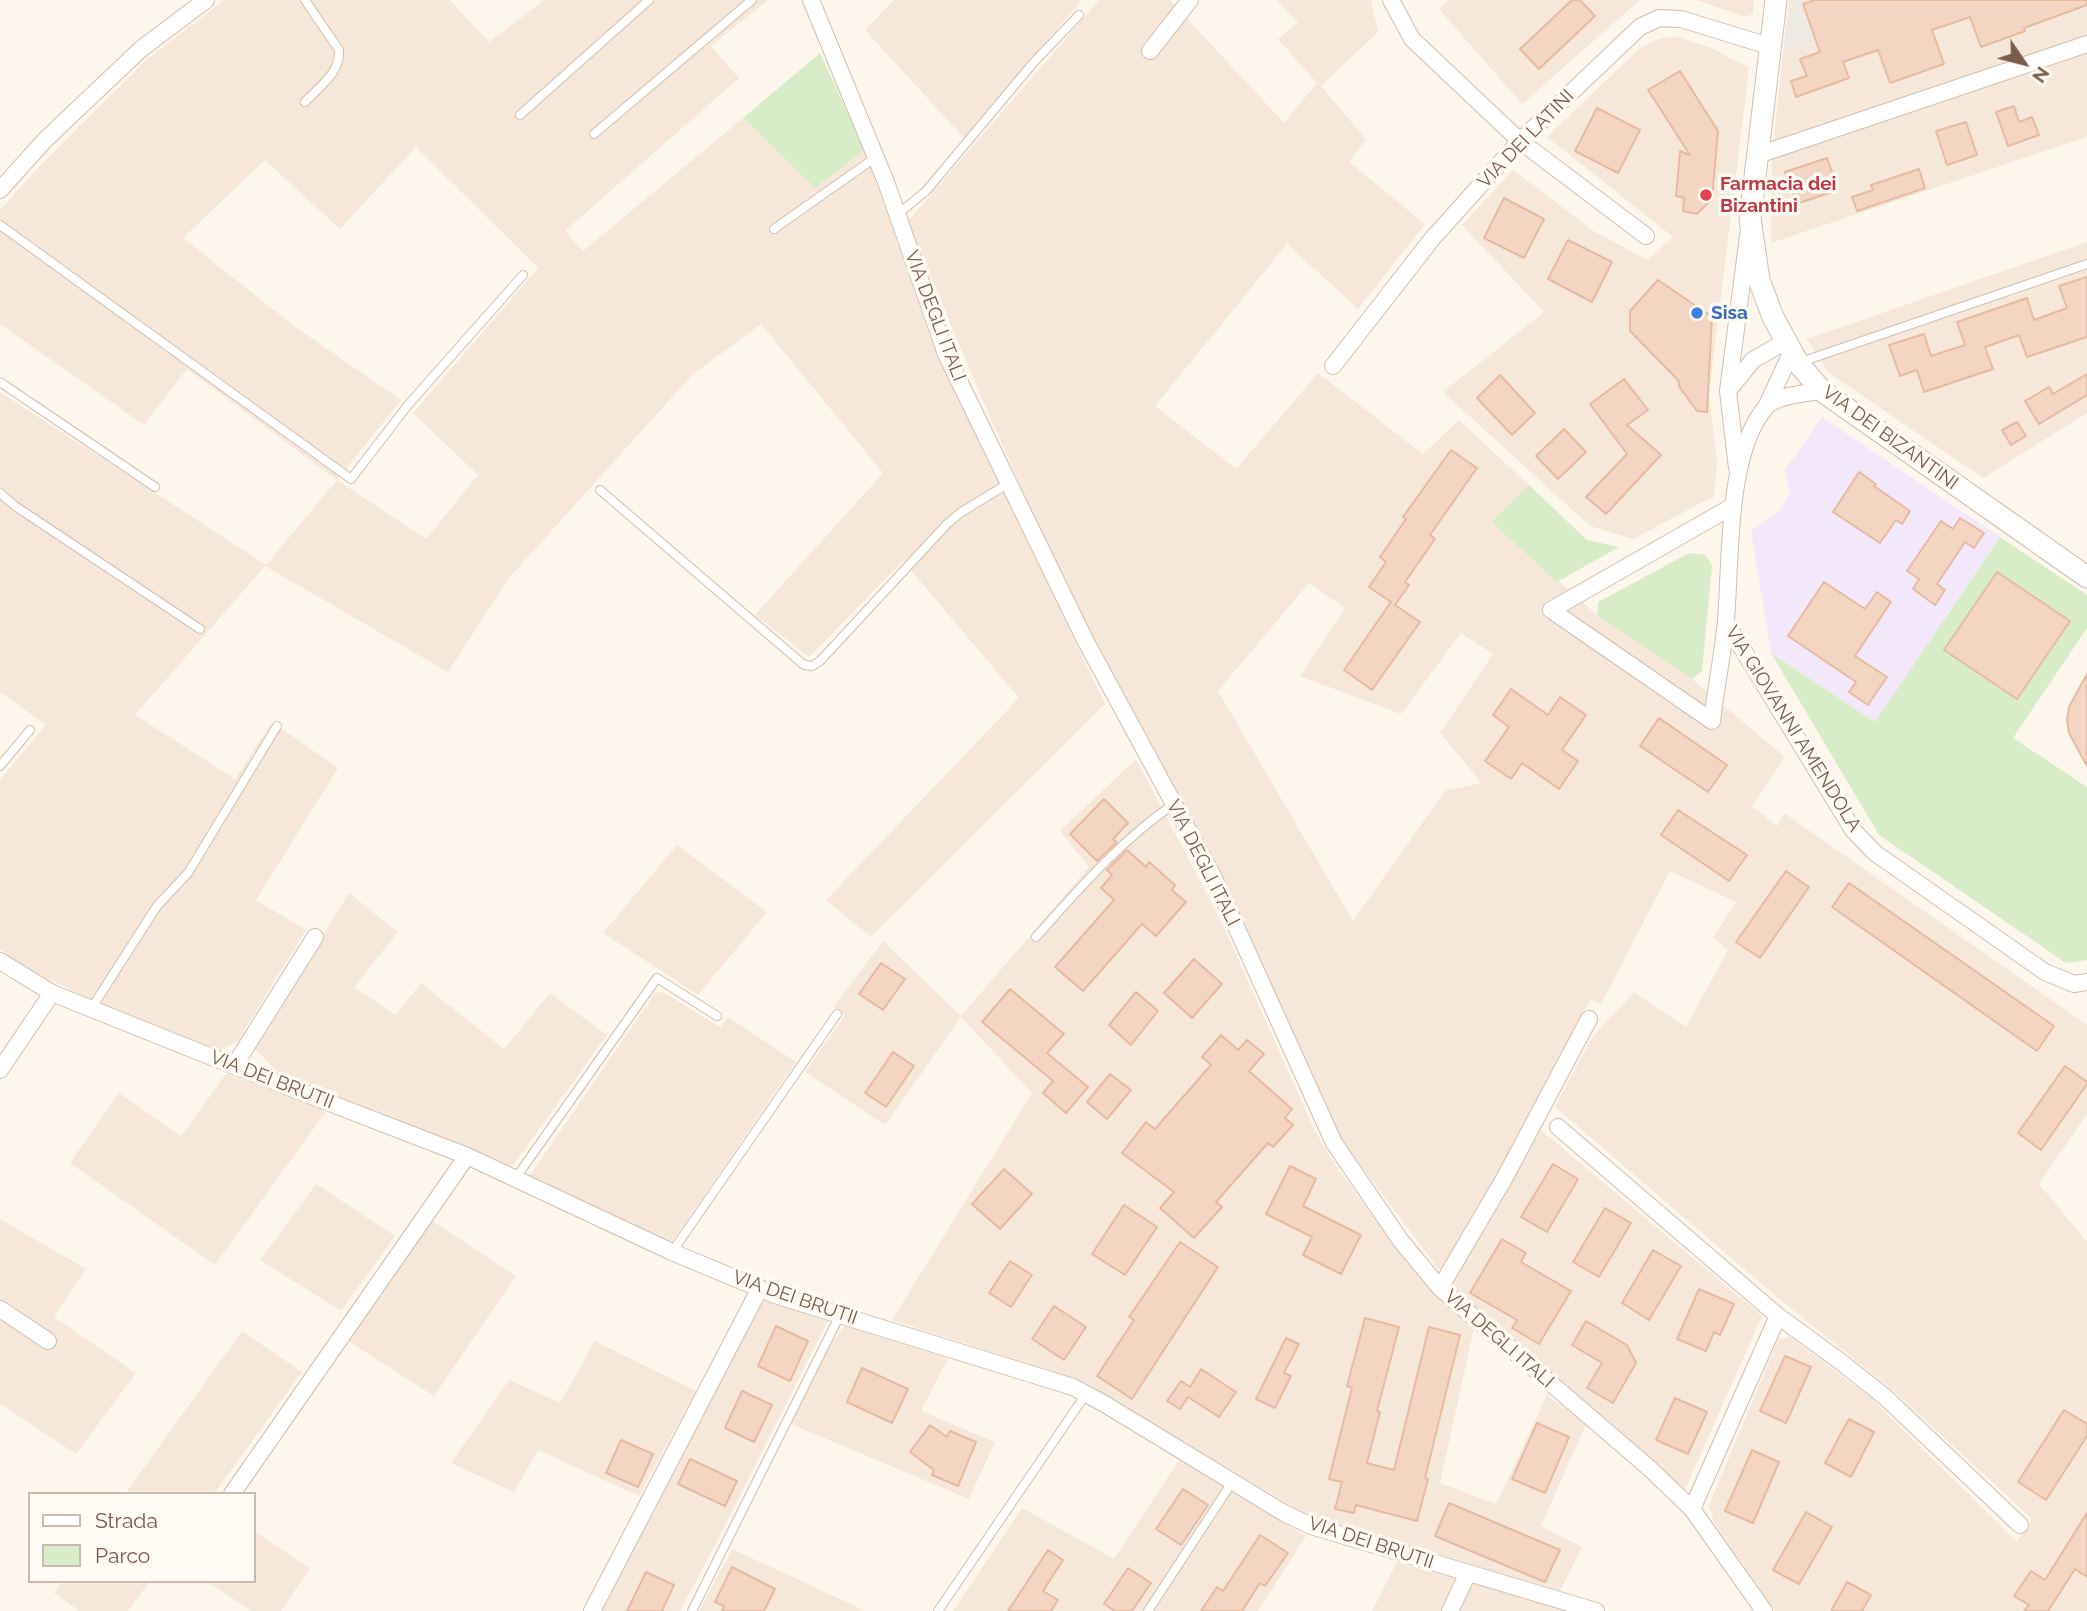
<!DOCTYPE html>
<style>
body{margin:0}
#map{position:relative;width:2087px;height:1611px;overflow:hidden;background:#fdf6ec;font-family:Raleway,sans-serif}
canvas{display:block}
.legend{position:absolute;left:28px;top:1492px;width:228px;height:91px;box-sizing:border-box;background:#fffaf3;border:2px solid #cabbb1;margin:0;padding:9px 12px;list-style:none;font-size:21px;color:#7a5c4d}
.legend li{display:flex;align-items:center;gap:14px;height:35px}
.legend b{width:35px;border:2px solid #cabbb1}
.north{position:absolute;left:1989px;top:28px;width:70px;height:70px;-webkit-text-stroke:5px #fffaf3;paint-order:stroke;rotate:125deg;font-size:19px;font-weight:700;line-height:28px;text-align:center;color:#7a5c4d}
.north::after{content:'';display:block;margin:auto;width:24px;height:32px;background:#7a5c4d;clip-path:polygon(50% 0,100% 100%,50% 72%,0 100%)}
</style>
<div id="map">
<canvas width="2087" height="1611"></canvas>
<ul class="legend">
<li><b style="height:9px;background:#fff"></b>Strada</li>
<li><b style="height:19px;background:#d8ecc9"></b>Parco</li>
</ul>
<div class="north">N</div>
</div>
<script>
const ctx = document.querySelector('canvas').getContext('2d');
ctx.lineJoin = 'round';
function fill(path, color) {
  ctx.fillStyle = color;
  ctx.fill(path, 'evenodd');
}
function trace(path, color, width, dash) {
  ctx.strokeStyle = color;
  ctx.lineWidth = width;
  ctx.lineCap = dash ? 'butt' : 'round';
  ctx.setLineDash(dash || []);
  ctx.stroke(path);
}
function write(font, color, halo, rows, align = 'center') {
  ctx.font = font + ' Raleway,sans-serif';
  ctx.lineWidth = 7;
  ctx.setLineDash([]);
  ctx.textBaseline = 'middle';
  ctx.strokeStyle = halo;
  ctx.fillStyle = color;
  for (const [text, x, y, turn = 0] of rows) {
    ctx.save();
    ctx.translate(x, y);
    ctx.rotate((+turn || 0) * Math.PI / 180);
    ctx.textAlign = isNaN(turn) ? turn : align;
    if (halo) ctx.strokeText(text, 0, 0);
    ctx.fillText(text, 0, 0);
    ctx.restore();
  }
}
const residential = new Path2D(`
 M 224,0 L 450,0 L 489,42 L 544,0 L 768,0 L 711,46 L 739,78 L 565,231 L 583,251 L 743,118 L 815,188 L 865,150 L 933,345 L 1105,704 L 871,937 L 826,900 L 1019,698 L 903,561 L 809,657 L 755,615 L 883,473 L 761,324 L 692,375 L 509,578 L 448,672 L 265,566 L 135,715 L 235,779 L 272,722 L 338,768 L 256,900 L 306,930 L 237,1042 L 219,1051 L 102,1005 L 24,967 L 0,949 L 0,780 L 46,725 L 0,692 L 0,392 L 266,565 L 337,480 L 187,369 L 144,425 L 0,324 L 0,210 L 40,166 L 147,59 ZM 416,147 L 538,268 L 413,413 L 478,475 L 426,539 L 337,480 L 401,400 L 294,326 L 183,238 L 265,160 L 340,229 Z
 M 894,0 L 1082,0 L 964,138 L 865,30 Z
 M 1099,0 L 1170,0 L 1284,123 L 1317,83 L 1278,39 L 1298,22 L 1277,0 L 1371,0 L 1378,32 L 1321,86 L 1366,139 L 1349,162 L 1425,224 L 1358,309 L 1287,244 L 1155,406 L 1236,469 L 1318,373 L 1423,454 L 1459,420 L 1529,485 L 1492,522 L 1597,615 L 1692,679 L 1785,757 L 1752,806 L 1777,826 L 1784,813 L 2087,1025 L 2087,1114 L 2039,1184 L 2087,1242 L 2087,1611 L 1775,1611 L 1714,1523 L 1709,1505 L 1778,1340 L 1790,1337 L 1870,1397 L 2017,1542 L 2032,1519 L 1897,1394 L 1778,1298 L 1555,1107 L 1591,1039 L 1634,992 L 1686,1027 L 1728,950 L 1713,938 L 1736,902 L 1670,871 L 1601,1004 L 1590,1000 L 1477,1212 L 1440,1271 L 1341,1140 L 1228,892 L 1156,752 L 1085,624 L 1046,542 L 995,429 L 907,222 ZM 1309,583 L 1345,608 L 1300,676 L 1401,714 L 1461,633 L 1493,654 L 1440,733 L 1482,783 L 1445,791 L 1353,921 L 1218,691 Z
 M 1449,0 L 1640,0 L 1522,104 L 1439,9 Z
 M 1697,0 L 1754,0 L 1753,14 L 1745,17 Z
 M 1929,0 L 2087,0 L 2087,137 L 1771,243 L 1772,157 L 1783,53 Z
 M 1679,37 L 1711,48 L 1749,68 L 1709,394 L 1717,462 L 1714,496 L 1633,539 L 1590,526 L 1443,392 L 1544,312 L 1462,225 L 1513,170 L 1595,232 L 1648,260 L 1673,237 L 1547,137 L 1641,47 L 1661,38 Z
 M 2087,242 L 2087,413 L 1983,478 L 1829,373 L 1807,339 Z
 M 1136,759 L 1222,923 L 1314,1129 L 1338,1169 L 1421,1280 L 1474,1328 L 1440,1483 L 1496,1504 L 1547,1395 L 1586,1424 L 1541,1526 L 1582,1547 L 1560,1591 L 1309,1516 L 1082,1381 L 892,1320 L 1032,1093 L 961,1017 L 885,1125 L 805,1072 L 845,1015 L 833,1007 L 883,941 L 961,1016 L 1089,867 L 1060,831 Z
 M 677,845 L 767,912 L 698,995 L 603,933 Z
 M 349,893 L 398,932 L 354,987 L 396,1015 L 421,983 L 504,1049 L 550,993 L 607,1035 L 511,1168 L 281,1075 L 254,1048 Z
 M 663,992 L 720,1027 L 728,1017 L 796,1062 L 671,1244 L 528,1178 L 655,993 Z
 M 226,1074 L 327,1110 L 215,1265 L 70,1163 L 119,1093 L 181,1136 Z
 M 1541,1130 L 1762,1316 L 1685,1490 L 1449,1284 Z
 M 316,1184 L 395,1236 L 341,1311 L 260,1260 Z
 M 0,1219 L 86,1269 L 54,1317 L 136,1373 L 76,1454 L 0,1404 Z
 M 431,1220 L 516,1276 L 434,1396 L 348,1341 Z
 M 761,1299 L 828,1320 L 713,1549 L 680,1611 L 601,1611 Z
 M 845,1326 L 948,1358 L 921,1411 L 995,1442 L 969,1499 L 791,1424 L 829,1346 Z
 M 242,1331 L 302,1372 L 214,1494 L 125,1494 Z
 M 595,1341 L 696,1391 L 639,1496 L 538,1450 L 514,1492 L 451,1463 L 509,1380 L 560,1403 Z
 M 1179,1460 L 1306,1536 L 1258,1611 L 953,1611 L 1022,1508 L 1114,1559 Z
 M 254,1531 L 310,1568 L 281,1611 L 252,1611 L 206,1581 L 254,1581 Z
 M 732,1549 L 866,1611 L 699,1611 Z
 M 1397,1562 L 1457,1579 L 1441,1611 L 1372,1611 Z
 M 63,1581 L 150,1581 L 128,1611 L 80,1611 L 54,1593 Z
 M 1473,1583 L 1570,1611 L 1460,1611 Z`);
const industrial = new Path2D(`
 M 1789,0 L 1929,0 L 1783,53 Z`);
const education = new Path2D(`
 M 1822,417 L 2000,537 L 1875,722 L 1771,653 L 1751,531 L 1780,510 L 1790,494 L 1785,470 Z`);
const green = new Path2D(`
 M 820,53 L 865,150 L 815,188 L 743,118 Z
 M 1529,485 L 1587,540 L 1619,547 L 1557,582 L 1492,522 Z
 M 2000,537 L 2087,595 L 2087,628 L 2013,738 L 2087,787 L 2087,960 L 2066,963 L 1879,835 L 1771,653 L 1875,722 Z
 M 1689,553 L 1706,555 L 1712,566 L 1702,671 L 1692,679 L 1597,615 L 1598,602 Z`);
const building = new Path2D(`
 M 1572,0 L 1580,0 L 1595,16 L 1539,69 L 1520,49 Z
 M 1815,0 L 2087,0 L 2087,5 L 2024,28 L 2025,31 L 1981,47 L 1970,17 L 1932,30 L 1944,64 L 1890,83 L 1878,50 L 1843,62 L 1849,78 L 1796,97 L 1791,81 L 1807,76 L 1800,59 L 1820,52 L 1803,4 Z
 M 1680,71 L 1718,131 L 1712,199 L 1697,214 L 1683,211 L 1684,198 L 1676,196 L 1680,151 L 1690,155 L 1648,90 Z
 M 2014,106 L 2019,122 L 2032,117 L 2039,135 L 2008,146 L 1996,112 Z
 M 1597,108 L 1640,130 L 1618,173 L 1575,151 Z
 M 1966,122 L 1977,155 L 1947,165 L 1936,131 Z
 M 1827,158 L 1838,190 L 1796,204 L 1785,172 Z
 M 1919,169 L 1925,188 L 1857,211 L 1852,197 L 1873,190 L 1871,185 Z
 M 1504,198 L 1544,219 L 1524,258 L 1484,238 Z
 M 1568,240 L 1612,262 L 1592,302 L 1548,279 Z
 M 2087,277 L 2087,337 L 2027,357 L 2019,335 L 1985,347 L 1993,369 L 1924,392 L 1917,370 L 1900,376 L 1889,345 L 1924,334 L 1931,356 L 1965,345 L 1957,322 L 2027,298 L 2034,320 L 2067,308 L 2059,286 Z
 M 1658,280 L 1712,317 L 1707,412 L 1697,411 L 1680,388 L 1678,380 L 1630,331 L 1630,311 Z
 M 2087,374 L 2087,395 L 2039,424 L 2025,401 L 2049,387 L 2053,394 Z
 M 1500,375 L 1535,413 L 1512,435 L 1477,398 Z
 M 1624,379 L 1648,410 L 1627,425 L 1661,455 L 1606,514 L 1586,497 L 1627,454 L 1590,404 Z
 M 2017,422 L 2026,436 L 2011,445 L 2002,430 Z
 M 1564,429 L 1586,452 L 1558,479 L 1536,456 Z
 M 1451,450 L 1477,468 L 1430,535 L 1435,539 L 1405,582 L 1409,585 L 1395,605 L 1420,622 L 1372,690 L 1344,670 L 1391,602 L 1369,587 L 1386,562 L 1380,557 L 1406,519 L 1403,517 Z
 M 1859,472 L 1876,484 L 1874,486 L 1910,511 L 1902,524 L 1896,520 L 1880,543 L 1833,512 Z
 M 1960,518 L 1984,533 L 1974,548 L 1965,542 L 1937,584 L 1945,590 L 1935,605 L 1913,589 L 1919,579 L 1907,571 L 1941,521 L 1953,529 Z
 M 1997,572 L 2070,621 L 2017,699 L 1944,650 Z
 M 1824,582 L 1865,609 L 1877,592 L 1891,602 L 1855,656 L 1887,677 L 1868,705 L 1849,692 L 1856,682 L 1788,636 Z
 M 2087,674 L 2087,766 L 2069,733 L 2067,720 L 2069,707 Z
 M 1511,689 L 1548,715 L 1560,697 L 1586,715 L 1562,750 L 1578,761 L 1559,789 L 1522,763 L 1511,779 L 1485,761 L 1509,727 L 1493,715 Z
 M 1659,718 L 1727,765 L 1708,792 L 1640,746 Z
 M 1104,799 L 1128,823 L 1113,839 L 1117,842 L 1097,861 L 1070,834 Z
 M 1678,810 L 1747,855 L 1729,881 L 1661,835 Z
 M 1127,850 L 1146,867 L 1149,862 L 1175,885 L 1172,890 L 1186,902 L 1156,936 L 1142,924 L 1083,991 L 1055,967 L 1114,900 L 1101,888 L 1112,875 L 1107,870 Z
 M 1786,871 L 1809,887 L 1760,958 L 1736,942 Z
 M 1849,883 L 2054,1026 L 2037,1051 L 1832,907 Z
 M 1194,959 L 1222,984 L 1192,1018 L 1164,993 Z
 M 881,963 L 905,979 L 883,1010 L 859,994 Z
 M 1010,989 L 1064,1034 L 1047,1053 L 1088,1087 L 1066,1113 L 1043,1093 L 1053,1081 L 982,1022 Z
 M 1136,992 L 1158,1011 L 1131,1045 L 1109,1025 Z
 M 1221,1035 L 1238,1050 L 1247,1040 L 1264,1054 L 1249,1071 L 1292,1109 L 1285,1118 L 1293,1125 L 1273,1147 L 1268,1143 L 1216,1202 L 1222,1207 L 1194,1238 L 1160,1208 L 1174,1192 L 1122,1153 L 1146,1122 L 1155,1129 L 1211,1065 L 1202,1057 Z
 M 893,1052 L 914,1066 L 886,1107 L 865,1093 Z
 M 2065,1066 L 2087,1082 L 2087,1084 L 2041,1150 L 2018,1133 Z
 M 1110,1074 L 1131,1090 L 1107,1119 L 1087,1102 Z
 M 1553,1164 L 1578,1179 L 1547,1232 L 1521,1217 Z
 M 1290,1166 L 1316,1179 L 1303,1206 L 1361,1235 L 1341,1274 L 1303,1255 L 1312,1237 L 1266,1214 Z
 M 1004,1169 L 1032,1194 L 1000,1229 L 972,1204 Z
 M 1124,1205 L 1157,1227 L 1125,1275 L 1092,1254 Z
 M 1605,1208 L 1631,1223 L 1599,1277 L 1573,1262 Z
 M 1502,1239 L 1526,1253 L 1521,1262 L 1571,1291 L 1539,1344 L 1512,1328 L 1517,1320 L 1470,1293 Z
 M 1180,1242 L 1218,1267 L 1132,1399 L 1097,1376 L 1134,1320 L 1129,1317 Z
 M 1653,1250 L 1681,1266 L 1649,1320 L 1622,1303 Z
 M 1010,1261 L 1032,1275 L 1011,1307 L 989,1293 Z
 M 1699,1289 L 1734,1304 L 1720,1335 L 1714,1332 L 1706,1351 L 1677,1339 Z
 M 1054,1306 L 1086,1327 L 1064,1360 L 1032,1339 Z
 M 1365,1318 L 1399,1327 L 1377,1411 L 1380,1412 L 1367,1463 L 1394,1470 L 1429,1327 L 1460,1335 L 1425,1478 L 1428,1479 L 1417,1521 L 1356,1505 L 1354,1513 L 1335,1509 L 1342,1482 L 1329,1479 L 1352,1388 L 1347,1386 Z
 M 1586,1321 L 1627,1345 L 1636,1363 L 1613,1403 L 1587,1388 L 1602,1363 L 1572,1345 Z
 M 776,1326 L 808,1341 L 790,1381 L 758,1366 Z
 M 1286,1338 L 1299,1344 L 1284,1373 L 1291,1376 L 1275,1408 L 1256,1399 Z
 M 1785,1356 L 1811,1367 L 1786,1423 L 1760,1411 Z
 M 862,1368 L 908,1389 L 892,1423 L 847,1402 Z
 M 1201,1369 L 1236,1392 L 1219,1417 L 1188,1397 L 1180,1409 L 1167,1401 L 1181,1381 L 1190,1387 Z
 M 742,1391 L 772,1405 L 754,1442 L 725,1428 Z
 M 1675,1398 L 1707,1412 L 1688,1454 L 1656,1440 Z
 M 2064,1410 L 2087,1424 L 2087,1436 L 2046,1500 L 2018,1482 Z
 M 1849,1419 L 1874,1432 L 1851,1477 L 1825,1463 Z
 M 1537,1423 L 1569,1437 L 1545,1493 L 1512,1479 Z
 M 930,1425 L 947,1437 L 950,1431 L 976,1442 L 958,1486 L 932,1475 L 934,1470 L 910,1452 Z
 M 621,1440 L 653,1454 L 638,1487 L 606,1473 Z
 M 1752,1450 L 1779,1462 L 1753,1523 L 1725,1511 Z
 M 690,1459 L 737,1481 L 725,1506 L 678,1484 Z
 M 1183,1489 L 1208,1505 L 1181,1545 L 1156,1529 Z
 M 1449,1503 L 1560,1550 L 1545,1582 L 1435,1536 Z
 M 1806,1512 L 1832,1527 L 1799,1584 L 1773,1570 Z
 M 2087,1513 L 2087,1577 L 2075,1569 L 2048,1611 L 2024,1611 L 2029,1605 L 2014,1596 L 2031,1571 L 2045,1580 Z
 M 1260,1535 L 1288,1553 L 1265,1586 L 1260,1583 L 1242,1611 L 1201,1611 L 1217,1587 L 1223,1591 Z
 M 1048,1550 L 1063,1560 L 1043,1591 L 1058,1600 L 1051,1611 L 1008,1611 Z
 M 732,1567 L 775,1589 L 764,1611 L 722,1611 L 724,1606 L 715,1602 Z
 M 1128,1568 L 1151,1583 L 1132,1611 L 1115,1611 L 1104,1604 Z
 M 646,1572 L 674,1585 L 662,1611 L 627,1611 Z
 M 1847,1582 L 1871,1595 L 1862,1611 L 1831,1611 Z`);
const service = new Path2D(`
 M 305,0 L 339,50 C 341,72 319,87 305,102
 M 520,115 L 649,0
 M 594,134 L 752,0
 M 898,214 L 926,191 L 1034,62 L 1079,15
 M 0,225 L 351,479 L 408,405 L 523,275
 M 774,229 L 876,157
 M 1801,362 L 2087,264
 M 0,382 L 155,487
 M 600,490 L 804,665 L 812,666 L 820,661 L 947,524 L 960,513 L 1009,483
 M 0,493 L 15,506 L 200,629
 M 0,766 L 30,730
 M 1036,937 C 1079,889 1121,840 1174,804
 M 91,1009 L 157,906 L 188,873 L 277,726
 M 515,1179 L 657,978 L 717,1016
 M 672,1252 L 837,1014
 M 692,1611 L 840,1315
 M 938,1611 L 1086,1394
 M 1148,1611 L 1233,1481`);
const minor = new Path2D(`
 M 811,0 L 886,182 L 946,354 L 1085,640 L 1214,878 L 1334,1143 L 1401,1241 L 1440,1288 L 1648,1467 L 1692,1509 L 1764,1611
 M 1391,0 L 1412,39 L 1520,141 L 1646,236
 M 1150,51 L 1190,0
 M 1758,155 L 2087,44
 M 0,190 L 45,140 L 141,49 L 206,0
 M 1333,366 L 1432,239 L 1520,141 L 1640,27 L 1659,18 L 1681,19 L 1772,47
 M 1728,391 L 1753,360 L 1786,341
 M 1767,405 L 1792,351
 M 1737,468 L 1728,391 L 1748,236
 M 1733,506 L 1551,610 L 1712,721 C 1716,687 1723,654 1726,620 C 1731,561 1726,453 1766,407 C 1776,395 1807,393 1822,391
 M 1726,622 L 1853,830 L 1875,853 L 2045,972 L 2074,984 L 2087,982
 M 0,961 L 52,993 L 234,1066 L 467,1156 L 672,1252 L 775,1295 L 1073,1387 L 1103,1403 L 1284,1513 L 1311,1526 L 1596,1611
 M 234,1066 L 315,937
 M 0,1070 L 52,993
 M 1558,1127 L 1778,1316 L 1841,1362 L 1885,1397 L 2020,1525
 M 1440,1288 L 1504,1179 L 1589,1019
 M 0,1309 L 48,1341
 M 232,1494 L 467,1156
 M 1692,1509 L 1778,1316
 M 592,1611 L 760,1288
 M 1450,1611 L 1468,1573`);
const tertiary = new Path2D(`
 M 1776,0 L 1750,219 L 1759,280 L 1773,317 L 1798,363 L 1822,391 L 2087,577`);
const markers = [
 [1706,195,7,"#e0444e"],
 [1697,313,7,"#3f7fe0"]
];
const streetNames = [
 ["VIA DEI LATINI",1526,139,-46],
 ["VIA DEGLI ITALI",935,316,69],
 ["VIA DEI BIZANTINI",1890,438,36],
 ["VIA GIOVANNI AMENDOLA",1793,729,58],
 ["VIA DEGLI ITALI",1203,863,63],
 ["VIA DEI BRUTII",272,1080,21],
 ["VIA DEI BRUTII",795,1298,19],
 ["VIA DEGLI ITALI",1499,1339,41],
 ["VIA DEI BRUTII",1371,1543,18]
];
const healthNames = [
 ["Farmacia dei",1720,184],
 ["Bizantini",1720,206]
];
const shopNames = [
 ["Sisa",1711,313]
];
fill(residential, '#f5e8da');
fill(industrial, '#efe9e4');
fill(education, '#f3e8fa');
fill(green, '#d8ecc9');
fill(building, '#f3d5c3');
trace(building, '#e6bba3', 2);
trace(service, '#d1beb0', 10);
trace(minor, '#d1beb0', 18);
trace(tertiary, '#d1beb0', 23);
trace(service, '#fff', 8);
trace(minor, '#fff', 16);
trace(tertiary, '#fff', 21);
for (const [x, y, r, color] of markers) {
  const dot = new Path2D();
  dot.arc(x, y, r, 0, 2 * Math.PI);
  ctx.fillStyle = color;
  ctx.fill(dot);
  trace(dot, '#fffaf3', 2.5);
}
write('19px', '#7a5c4d', '#fffaf3', streetNames);
write('bold 19px', '#be3a42', '#fffaf3', healthNames, 'left');
write('bold 19px', '#366cbe', '#fffaf3', shopNames, 'left');
</script>
